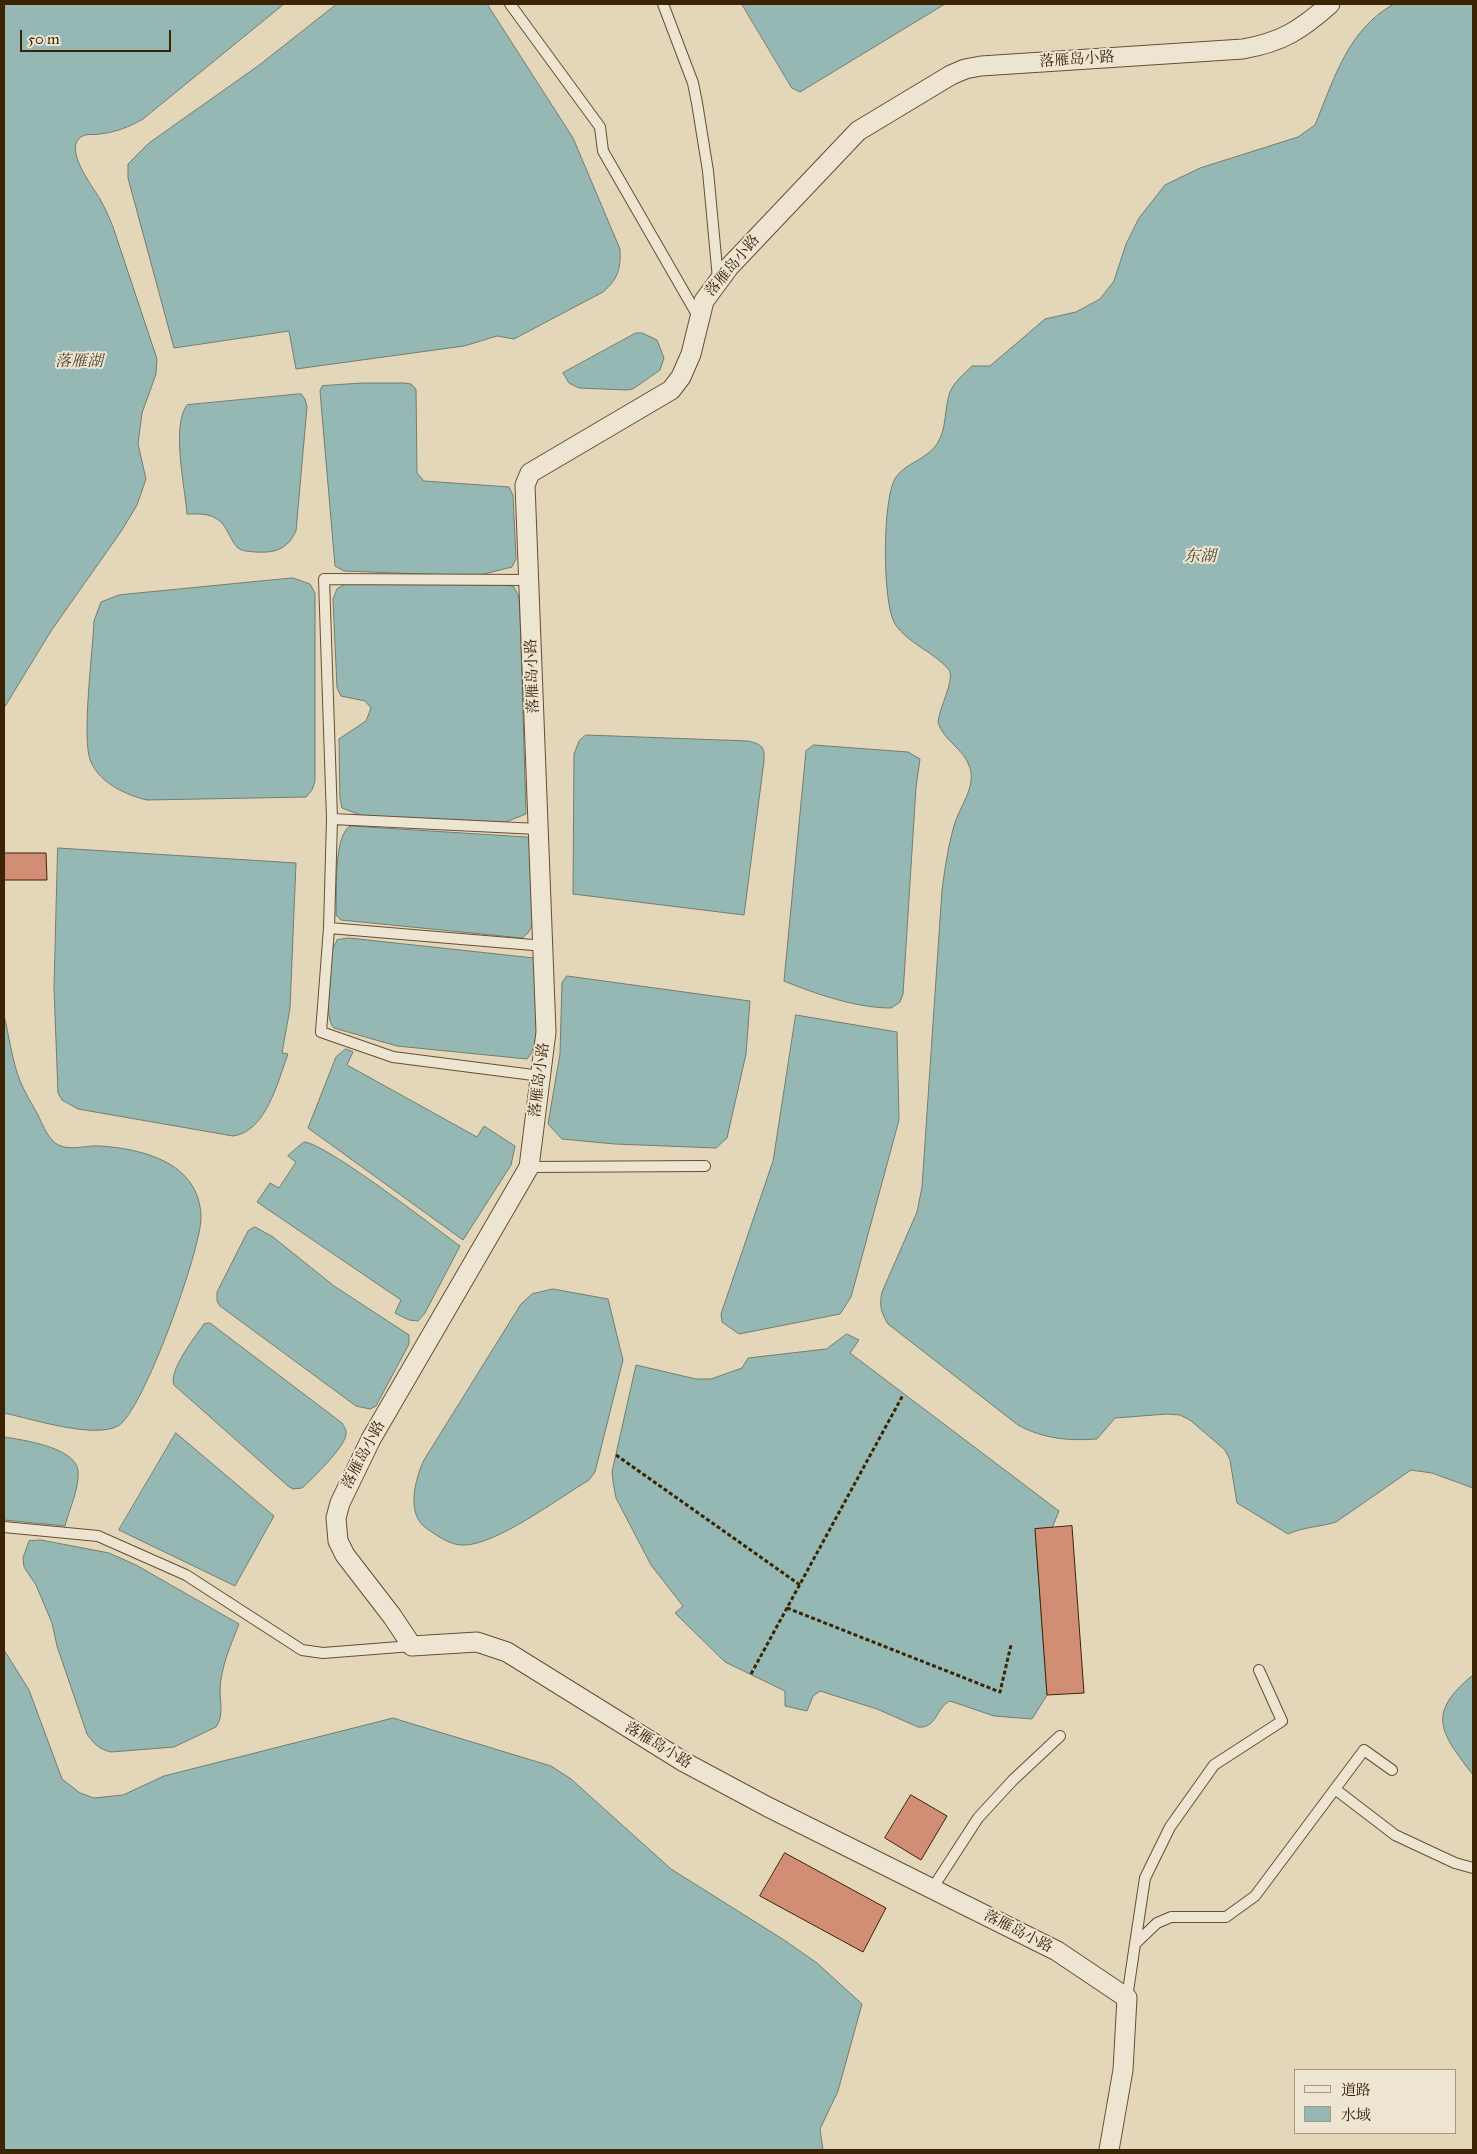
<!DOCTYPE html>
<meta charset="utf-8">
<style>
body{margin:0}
#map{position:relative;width:1477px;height:2154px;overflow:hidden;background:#e3d6b9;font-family:"IM FELL Great Primer","Noto Serif SC",serif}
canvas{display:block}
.frame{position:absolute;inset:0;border:5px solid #3b2404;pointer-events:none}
.legend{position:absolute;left:1294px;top:2069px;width:162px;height:65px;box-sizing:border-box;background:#ede4d2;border:1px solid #a69780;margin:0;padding:6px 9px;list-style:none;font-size:15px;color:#3b2404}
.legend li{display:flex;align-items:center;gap:10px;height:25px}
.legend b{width:25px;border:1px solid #a69780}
.scale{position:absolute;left:20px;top:30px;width:151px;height:22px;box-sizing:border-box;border:2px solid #3b2404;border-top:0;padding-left:6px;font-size:15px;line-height:18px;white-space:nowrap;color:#3b2404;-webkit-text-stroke:4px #ede4d2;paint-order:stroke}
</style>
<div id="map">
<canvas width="1477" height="2154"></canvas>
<div class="frame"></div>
<ul class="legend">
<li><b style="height:6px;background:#ede4d2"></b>道路</li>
<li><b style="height:14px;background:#96b8b5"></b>水域</li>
</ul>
<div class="scale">50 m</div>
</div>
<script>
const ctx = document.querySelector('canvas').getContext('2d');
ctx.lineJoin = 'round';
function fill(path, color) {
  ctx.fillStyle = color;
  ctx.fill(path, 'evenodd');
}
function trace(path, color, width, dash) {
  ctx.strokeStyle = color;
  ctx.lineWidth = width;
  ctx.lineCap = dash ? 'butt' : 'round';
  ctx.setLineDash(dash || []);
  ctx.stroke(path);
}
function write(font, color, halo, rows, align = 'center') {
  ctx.font = font + ' "IM FELL Great Primer","Noto Serif SC",serif';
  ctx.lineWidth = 4;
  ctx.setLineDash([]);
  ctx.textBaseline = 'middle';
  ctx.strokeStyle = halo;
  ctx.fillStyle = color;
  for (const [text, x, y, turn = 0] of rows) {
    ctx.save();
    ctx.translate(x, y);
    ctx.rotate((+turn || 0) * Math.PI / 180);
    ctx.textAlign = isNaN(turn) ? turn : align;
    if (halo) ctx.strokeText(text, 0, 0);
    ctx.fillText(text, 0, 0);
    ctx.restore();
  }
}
const water = new Path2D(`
 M 4,4 L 284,4 L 143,119 C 129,127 116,132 100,134 C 95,135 89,134 85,135 C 59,144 93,187 100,199 C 105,208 109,217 113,227 L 157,359 L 156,374 L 142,413 L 138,444 L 146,479 L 137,505 L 122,530 L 51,631 L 4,708 Z
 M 337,4 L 487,4 L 573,138 L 620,249 C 621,269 618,279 603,292 L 514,339 L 497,336 L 464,346 L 296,369 L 289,331 L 174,348 L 128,178 L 128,164 L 149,143 L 258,66 Z
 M 742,4 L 945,4 L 800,92 L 792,88 Z
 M 1394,4 L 1473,4 L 1473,1488 L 1432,1473 L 1411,1470 L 1336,1522 C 1320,1527 1303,1527 1288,1534 L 1237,1503 L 1230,1460 L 1225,1450 L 1190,1420 L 1180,1415 L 1167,1414 L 1115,1418 L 1097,1439 C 1068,1441 1044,1439 1018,1425 L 888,1324 C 881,1312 879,1306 882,1292 L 917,1212 L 922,1187 L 942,890 C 945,868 948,847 954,826 C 959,807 976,788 970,768 C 964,748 943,741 938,722 C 940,706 953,684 950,671 C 935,652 908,644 895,624 C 882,603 882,497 896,477 C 906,463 927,459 937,444 C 947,429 944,409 950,392 C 954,382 964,374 972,366 L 990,366 L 1045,319 L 1076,312 L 1100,299 L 1114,281 L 1126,244 L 1139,218 L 1165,185 L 1200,168 L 1298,137 L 1315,125 C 1334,79 1348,29 1394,4 Z
 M 636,333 L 642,333 L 657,340 L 664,358 L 660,370 L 633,389 L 627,390 L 579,388 L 569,383 L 563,373 Z
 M 363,383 L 405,383 L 411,384 L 416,389 L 417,473 L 424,481 L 509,487 L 513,495 L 516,559 L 512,567 L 476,576 L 344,571 L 335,566 L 320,391 L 322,386 Z
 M 301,394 L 305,399 L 307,407 L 296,531 C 287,550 275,553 255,552 C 249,551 242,552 237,547 C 229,538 227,525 217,519 C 208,513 198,514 187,514 C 185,487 171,426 187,405 Z
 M 293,578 L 310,584 L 315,593 L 315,781 L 312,790 L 306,797 L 147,800 C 126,795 100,783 91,762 C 81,741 93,650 94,621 L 101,602 L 119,595 Z
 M 346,584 L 505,584 L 514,587 L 519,597 L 520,613 L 526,814 L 503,823 L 363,816 L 342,808 L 340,798 L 339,739 L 366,721 L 371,708 L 365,701 L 341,696 L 337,688 L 333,599 L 337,589 Z
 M 586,735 L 748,741 C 762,744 765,747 764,761 L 744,915 L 573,894 L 574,754 L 579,741 Z
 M 814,745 L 908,752 L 920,759 L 916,787 L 903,994 L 900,1002 L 891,1008 C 856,1008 816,994 784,981 L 806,751 Z
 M 350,826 L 527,837 L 530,841 L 535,921 L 528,933 L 522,938 L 341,920 L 336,915 C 337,895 333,836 350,826 Z
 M 58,848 L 296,863 L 290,1008 L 282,1053 L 288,1054 C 278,1081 266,1132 233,1136 L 78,1109 L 62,1100 L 58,1093 L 54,988 Z
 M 349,938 L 534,958 L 536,962 C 536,985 543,1043 527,1059 L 397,1046 L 334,1028 C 324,1020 328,964 332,951 C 333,947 336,943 337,940 Z
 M 567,976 L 750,1001 L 746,1054 L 727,1138 L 716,1148 L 615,1144 L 562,1139 L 548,1124 L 560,1054 L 562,983 Z
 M 4,1015 C 9,1036 12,1060 20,1081 C 25,1093 32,1104 38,1115 C 42,1123 46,1134 53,1141 C 65,1153 84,1145 100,1146 C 132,1148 176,1157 193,1187 C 198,1195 201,1208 201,1217 C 202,1247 143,1412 118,1426 C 94,1439 32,1419 4,1413 Z
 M 796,1015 L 897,1032 L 899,1120 L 851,1297 L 840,1314 L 739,1334 L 722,1322 L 721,1314 L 773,1161 Z
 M 346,1049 L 353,1052 L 347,1065 L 477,1137 L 484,1126 L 515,1146 L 511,1165 L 463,1240 L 308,1128 L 336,1057 Z
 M 304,1142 C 326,1143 435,1228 460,1246 L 425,1313 L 418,1321 L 409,1320 L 395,1313 L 401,1300 L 257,1202 L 270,1183 L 279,1188 L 296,1162 L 288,1156 Z
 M 255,1227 L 273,1237 L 334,1286 L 409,1335 L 409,1344 L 376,1406 L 370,1409 L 356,1406 L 220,1306 L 217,1301 L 217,1292 L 248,1231 Z
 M 553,1289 L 608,1299 L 623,1360 L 595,1472 L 589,1480 C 559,1498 496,1545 464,1545 C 451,1546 436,1535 426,1528 C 406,1514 415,1479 424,1460 L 521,1304 L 532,1294 Z
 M 210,1323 L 342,1423 C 344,1427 347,1430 346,1434 C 346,1446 312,1479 302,1488 L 293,1489 L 288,1486 L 174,1385 C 168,1371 195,1337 204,1324 Z
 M 847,1334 L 859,1340 L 850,1353 L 1059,1511 L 1052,1528 L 1035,1529 L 1047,1695 L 1032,1719 L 994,1716 L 950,1701 C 936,1707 937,1729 918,1727 L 877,1709 L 820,1691 L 813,1696 L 807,1711 L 785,1706 L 785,1691 L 725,1662 L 675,1613 L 683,1606 L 651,1565 L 616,1498 L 613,1481 L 612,1472 L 636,1365 L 696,1379 L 711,1379 L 742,1368 L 748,1358 L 826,1349 Z
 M 176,1433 L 274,1516 L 235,1586 L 119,1530 Z
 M 4,1437 C 23,1440 74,1447 78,1470 C 80,1487 69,1510 65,1526 L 4,1520 Z
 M 41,1540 L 109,1553 L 136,1565 L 239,1624 C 231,1644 221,1667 220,1689 C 220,1702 224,1716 216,1727 L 174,1747 L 111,1752 C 99,1749 94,1744 87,1734 L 57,1646 L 52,1623 L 36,1585 L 24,1567 L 23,1558 L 29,1541 Z
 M 4,1650 L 29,1690 L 62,1779 L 80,1793 L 94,1798 L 123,1795 L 164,1776 L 393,1718 L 551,1766 L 571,1779 L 671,1869 L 784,1940 L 817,1963 L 862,2004 L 838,2091 L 820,2129 L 823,2150 L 4,2150 Z
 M 1473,1675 L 1473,1775 C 1441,1733 1425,1714 1473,1675 Z`);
const building = new Path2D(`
 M 4,853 L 46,853 L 47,880 L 4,880 Z
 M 1072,1526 L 1084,1693 L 1047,1695 L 1035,1529 Z
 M 911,1795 L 947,1816 L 921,1860 L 885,1838 Z
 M 785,1853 L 886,1908 L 863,1952 L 760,1896 Z`);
const path = new Path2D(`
 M 616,1455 L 800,1585
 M 787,1608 L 1000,1692 L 1011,1645
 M 751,1674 L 903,1395`);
const lane = new Path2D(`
 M 510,4 L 600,127 L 603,151 L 699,318
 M 663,4 L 693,83 L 697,103 L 708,171 L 718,279
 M 529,580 L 324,579 L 332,819 L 329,928 L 321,1032 L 393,1057 L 541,1076
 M 332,819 L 538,829
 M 329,928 L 545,946
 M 529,1167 L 705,1166
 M 4,1527 L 98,1536 L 186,1575 L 302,1650 L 323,1653 L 412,1646
 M 1335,1789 L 1395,1835 L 1455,1863 L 1473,1868
 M 932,1889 L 978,1818 L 1013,1780 L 1060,1736
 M 1135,1944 L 1145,1878 L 1170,1827 L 1214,1765 L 1282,1721 L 1259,1670
 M 1127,1998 L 1135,1944 L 1157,1923 L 1171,1917 L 1226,1917 L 1255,1896 L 1364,1750 L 1392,1770`);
const street = new Path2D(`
 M 1109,2150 L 1123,2070 L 1127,1998 L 1057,1951 L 768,1807 L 684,1762 L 507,1652 L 477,1642 L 412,1646 L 392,1616 L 345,1555 L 338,1541 L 336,1518 L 340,1503 L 371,1439 L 529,1167 L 546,1032 L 525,485 L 530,473 L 671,390 L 681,377 L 691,354 L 704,301 L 729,267 L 858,131 L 951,75 L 965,69 L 981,66 L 1243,49 C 1282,42 1301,30 1330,4`);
const streetNames = [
 ["落雁岛小路",1077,60,-4],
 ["落雁岛小路",733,266,-50],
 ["落雁岛小路",533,676,-92],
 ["落雁岛小路",540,1080,-83],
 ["落雁岛小路",364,1455,-62],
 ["落雁岛小路",658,1746,31],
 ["落雁岛小路",1018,1932,27]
];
const waterNames = [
 ["落雁湖",79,362],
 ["东湖",1200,557]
];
fill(water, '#96b8b5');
trace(water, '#727d6e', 1);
fill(building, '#d18e75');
trace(building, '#3b2404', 1);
trace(lane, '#655031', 12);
trace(street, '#655031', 21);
trace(path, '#3b2404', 3, [4, 2.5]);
trace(lane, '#ede4d2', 10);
trace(street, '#ede4d2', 19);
write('15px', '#3b2404', '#ede4d2', streetNames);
write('italic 16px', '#524930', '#ede4d2', waterNames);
</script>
